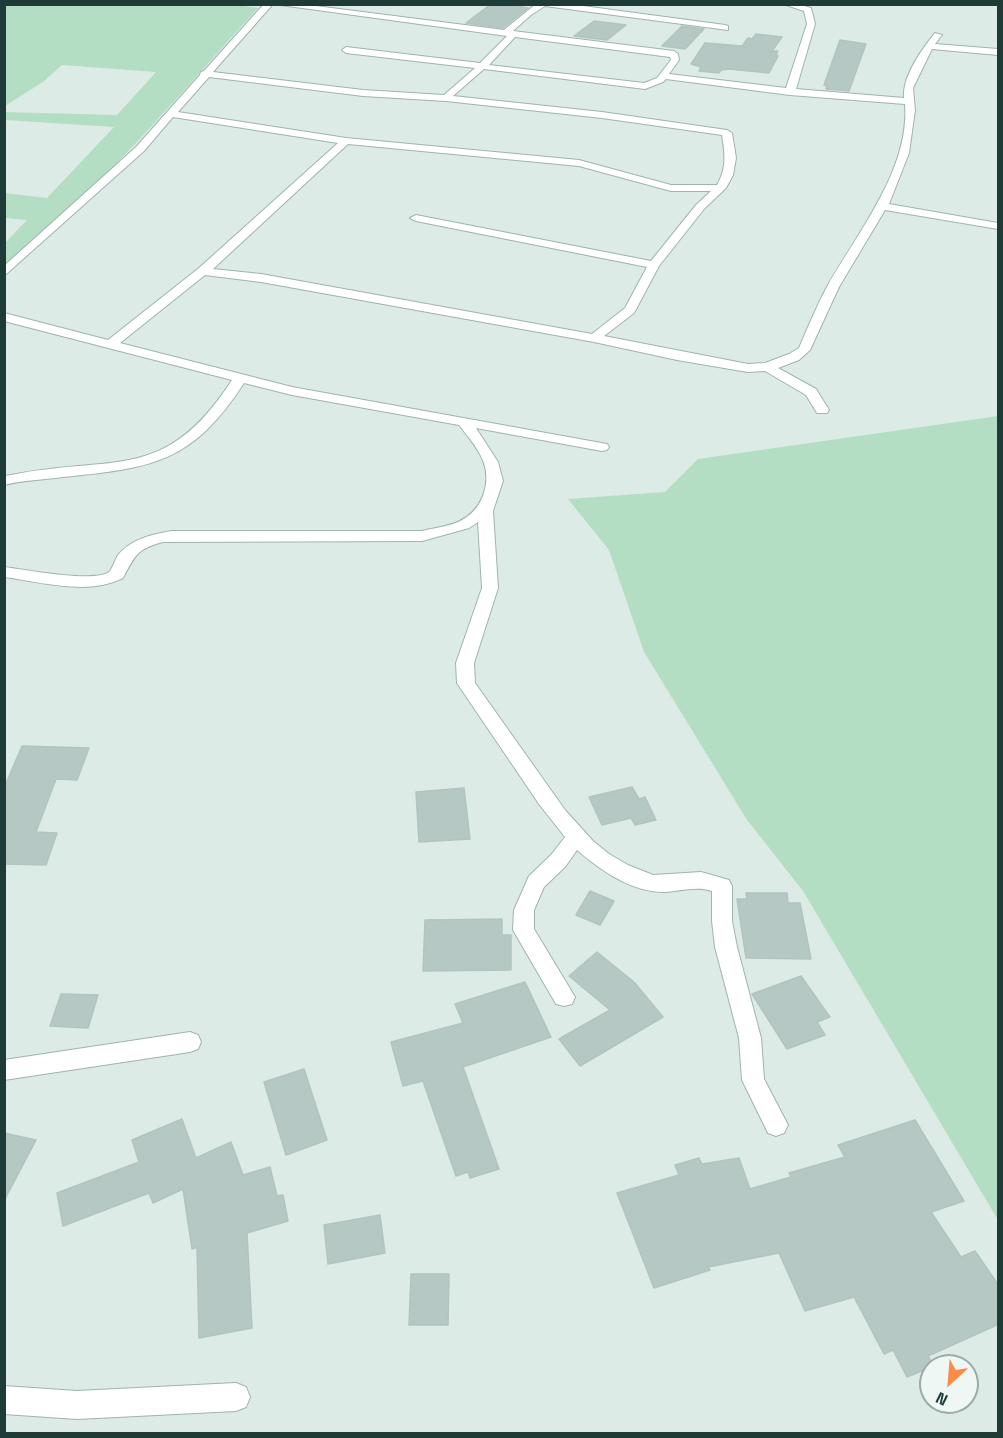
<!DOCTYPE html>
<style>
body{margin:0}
#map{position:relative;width:1003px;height:1438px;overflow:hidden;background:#ddebe6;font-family:"Space Grotesk",sans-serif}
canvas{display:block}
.frame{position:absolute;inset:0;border:6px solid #1e3b37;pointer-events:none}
.north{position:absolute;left:919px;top:1354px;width:60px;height:60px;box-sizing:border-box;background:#eef7f4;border:2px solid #9baca8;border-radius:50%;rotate:206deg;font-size:16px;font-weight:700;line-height:24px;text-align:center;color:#1e3b37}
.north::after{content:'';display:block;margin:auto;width:21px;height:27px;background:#fc8a4a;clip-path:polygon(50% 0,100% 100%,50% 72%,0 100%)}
</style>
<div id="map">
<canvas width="1003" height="1438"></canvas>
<div class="frame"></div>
<div class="north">N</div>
</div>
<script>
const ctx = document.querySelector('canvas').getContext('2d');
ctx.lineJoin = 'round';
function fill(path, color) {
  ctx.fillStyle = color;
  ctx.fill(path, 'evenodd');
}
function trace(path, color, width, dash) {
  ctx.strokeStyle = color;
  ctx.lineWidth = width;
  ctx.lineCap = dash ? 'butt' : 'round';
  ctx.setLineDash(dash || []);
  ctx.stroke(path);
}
const green = new Path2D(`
 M 230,4 L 258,8 C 177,97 98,192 5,268 L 5,243 L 27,220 L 5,218 L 5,193 L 47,198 L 114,127 L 5,120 L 5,112 L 117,115 L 156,72 L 62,65 L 43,82 L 5,106 L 5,5 Z
 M 998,416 L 998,1220 L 803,891 L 747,820 L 644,652 L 609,550 L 568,499 L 665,492 L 698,459 Z`);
const building = new Path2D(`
 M 491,4 L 505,4 L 528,8 L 503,28 L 466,23 Z
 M 594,21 L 626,25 L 607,40 L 574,36 Z
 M 682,26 L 704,29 L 685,49 L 662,46 Z
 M 756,34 L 782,37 L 772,51 L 778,51 L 776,55 L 778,56 L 769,73 L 729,69 L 721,70 L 719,73 L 699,71 L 701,67 L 691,64 L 705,43 L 742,46 L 748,38 L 752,39 Z
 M 840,40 L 866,44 L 849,91 L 826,89 L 827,86 L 824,85 Z
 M 22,746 L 89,748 L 77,780 L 56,779 L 36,832 L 57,833 L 46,865 L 4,864 L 4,788 Z
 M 632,787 L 639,799 L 645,797 L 656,820 L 635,825 L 631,818 L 602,825 L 589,797 Z
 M 464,788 L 470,839 L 419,842 L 416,792 Z
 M 590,891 L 614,901 L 600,925 L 576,915 Z
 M 746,893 L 787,893 L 788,903 L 800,903 L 811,959 L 746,958 L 737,899 L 747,899 Z
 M 502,919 L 502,935 L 511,935 L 511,970 L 423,971 L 425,920 Z
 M 597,952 L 634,982 L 663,1017 L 580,1066 L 559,1039 L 610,1010 L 569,976 Z
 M 801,976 L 830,1017 L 817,1022 L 825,1035 L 787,1049 L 752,994 Z
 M 525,982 L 551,1037 L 463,1067 L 499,1169 L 470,1178 L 468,1172 L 456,1176 L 423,1081 L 403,1086 L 391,1042 L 463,1023 L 455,1004 Z
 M 61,994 L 98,995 L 88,1028 L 50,1026 Z
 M 304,1069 L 327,1140 L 286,1155 L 264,1082 Z
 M 182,1119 L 196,1158 L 231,1142 L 243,1175 L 270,1167 L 277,1196 L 283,1195 L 288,1221 L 247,1233 L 252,1328 L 199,1338 L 197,1247 L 192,1249 L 183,1189 L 153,1203 L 149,1193 L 63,1226 L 57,1193 L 139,1162 L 132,1140 Z
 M 915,1120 L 964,1201 L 931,1212 L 961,1257 L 975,1251 L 999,1286 L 999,1324 L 928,1356 L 934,1366 L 907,1377 L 893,1350 L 884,1354 L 854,1297 L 805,1311 L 779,1253 L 708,1267 L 710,1270 L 654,1288 L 617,1193 L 679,1175 L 675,1165 L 699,1158 L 702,1164 L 739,1158 L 750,1189 L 791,1177 L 789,1173 L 845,1157 L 838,1145 Z
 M 4,1133 L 36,1140 L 4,1201 Z
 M 380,1215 L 385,1253 L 328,1264 L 324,1225 Z
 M 411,1274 L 449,1274 L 448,1325 L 409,1325 Z`);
const minor = new Path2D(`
 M 264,4 L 273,4 L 213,72 L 363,90 L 444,95 L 475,68 L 346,53 L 342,50 L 346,47 L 480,63 L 507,36 L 273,4 L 300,4 L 504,30 L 536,4 L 568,4 L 725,25 L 728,26 L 728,30 L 545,6 L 531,15 L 513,31 L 674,51 L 678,54 L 679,60 L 669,74 L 786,88 L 807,24 L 804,11 L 783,4 L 798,4 L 811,8 L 815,24 L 796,89 L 904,98 C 902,77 922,49 935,33 L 942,35 L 935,44 L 998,49 L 998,55 L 932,49 L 913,88 L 915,110 L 909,153 L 889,204 L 998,223 L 998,229 L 885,210 L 839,287 L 810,350 L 799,360 L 778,368 L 816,389 L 829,410 L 827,413 L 817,413 L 806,395 L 765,371 L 748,372 L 677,360 L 594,342 L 261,282 L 205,275 L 120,343 L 292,387 L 607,444 L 609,447 L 607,450 L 602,451 L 476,428 L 498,462 L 503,481 L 493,511 L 498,588 L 474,663 L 475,683 L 565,810 L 593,841 L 609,854 L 628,865 L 653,875 L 701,872 L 729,880 L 732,886 L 732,921 L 737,947 L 761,1038 L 764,1079 L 788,1125 L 784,1133 L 776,1136 L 768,1133 L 742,1080 L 739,1038 L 715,947 L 712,921 L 712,891 C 696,886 681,891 665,892 C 633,893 600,870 577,850 L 565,867 L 544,887 L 534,910 L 534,929 L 575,997 L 572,1004 L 564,1006 L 556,1004 L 513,930 L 514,910 L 529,876 L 551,855 L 565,837 L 539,804 L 457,683 L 456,663 L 482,588 L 478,522 L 469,528 L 422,541 L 163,542 C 136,549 135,556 123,578 C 87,596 42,582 4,577 L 4,567 C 22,569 99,584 110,571 C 113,567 115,560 118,555 C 131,539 153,534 172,531 L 422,531 C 433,528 447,527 458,522 C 471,516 478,508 483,496 C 494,466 477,448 459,425 L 292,395 L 244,383 C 192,463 153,468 63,477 C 43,480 24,480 4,485 L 4,476 L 11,475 C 114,454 165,484 232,380 L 4,321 L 4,313 L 108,340 L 199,268 L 338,143 L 173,117 L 144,151 L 4,276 L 4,266 L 136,147 L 200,75 L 201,72 L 204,71 ZM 515,37 L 670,57 L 671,60 L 657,78 L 644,83 L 489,65 ZM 484,69 L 645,89 L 663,82 L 666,79 L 790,95 L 905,104 C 910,169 858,232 828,285 C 817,305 808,327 799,348 L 789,354 L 765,363 L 748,364 L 604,336 L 634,313 L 659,266 L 704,209 L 726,188 L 733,175 L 736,158 L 732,133 L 727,130 L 602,112 L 453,96 ZM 209,77 L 363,96 L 446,101 L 602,118 L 722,135 C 725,154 727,168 717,185 L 671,185 L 579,160 L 346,138 L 178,112 ZM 348,144 L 579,166 L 671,191 L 711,191 L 696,205 L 651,261 L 416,215 L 410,218 L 416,221 L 647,267 L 625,308 L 592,334 L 261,274 L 213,269 Z
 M 190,1032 L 198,1035 L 201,1042 L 198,1049 L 190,1052 L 4,1080 L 4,1060 Z
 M 236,1383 L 246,1387 L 250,1397 L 246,1407 L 236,1411 L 77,1419 L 4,1414 L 4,1386 L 77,1391 Z`);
fill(green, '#b4dec4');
fill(building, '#b6c8c3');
trace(building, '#b0c5be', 1.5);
trace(minor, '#a0b3ae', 2);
fill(minor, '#fff');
</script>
